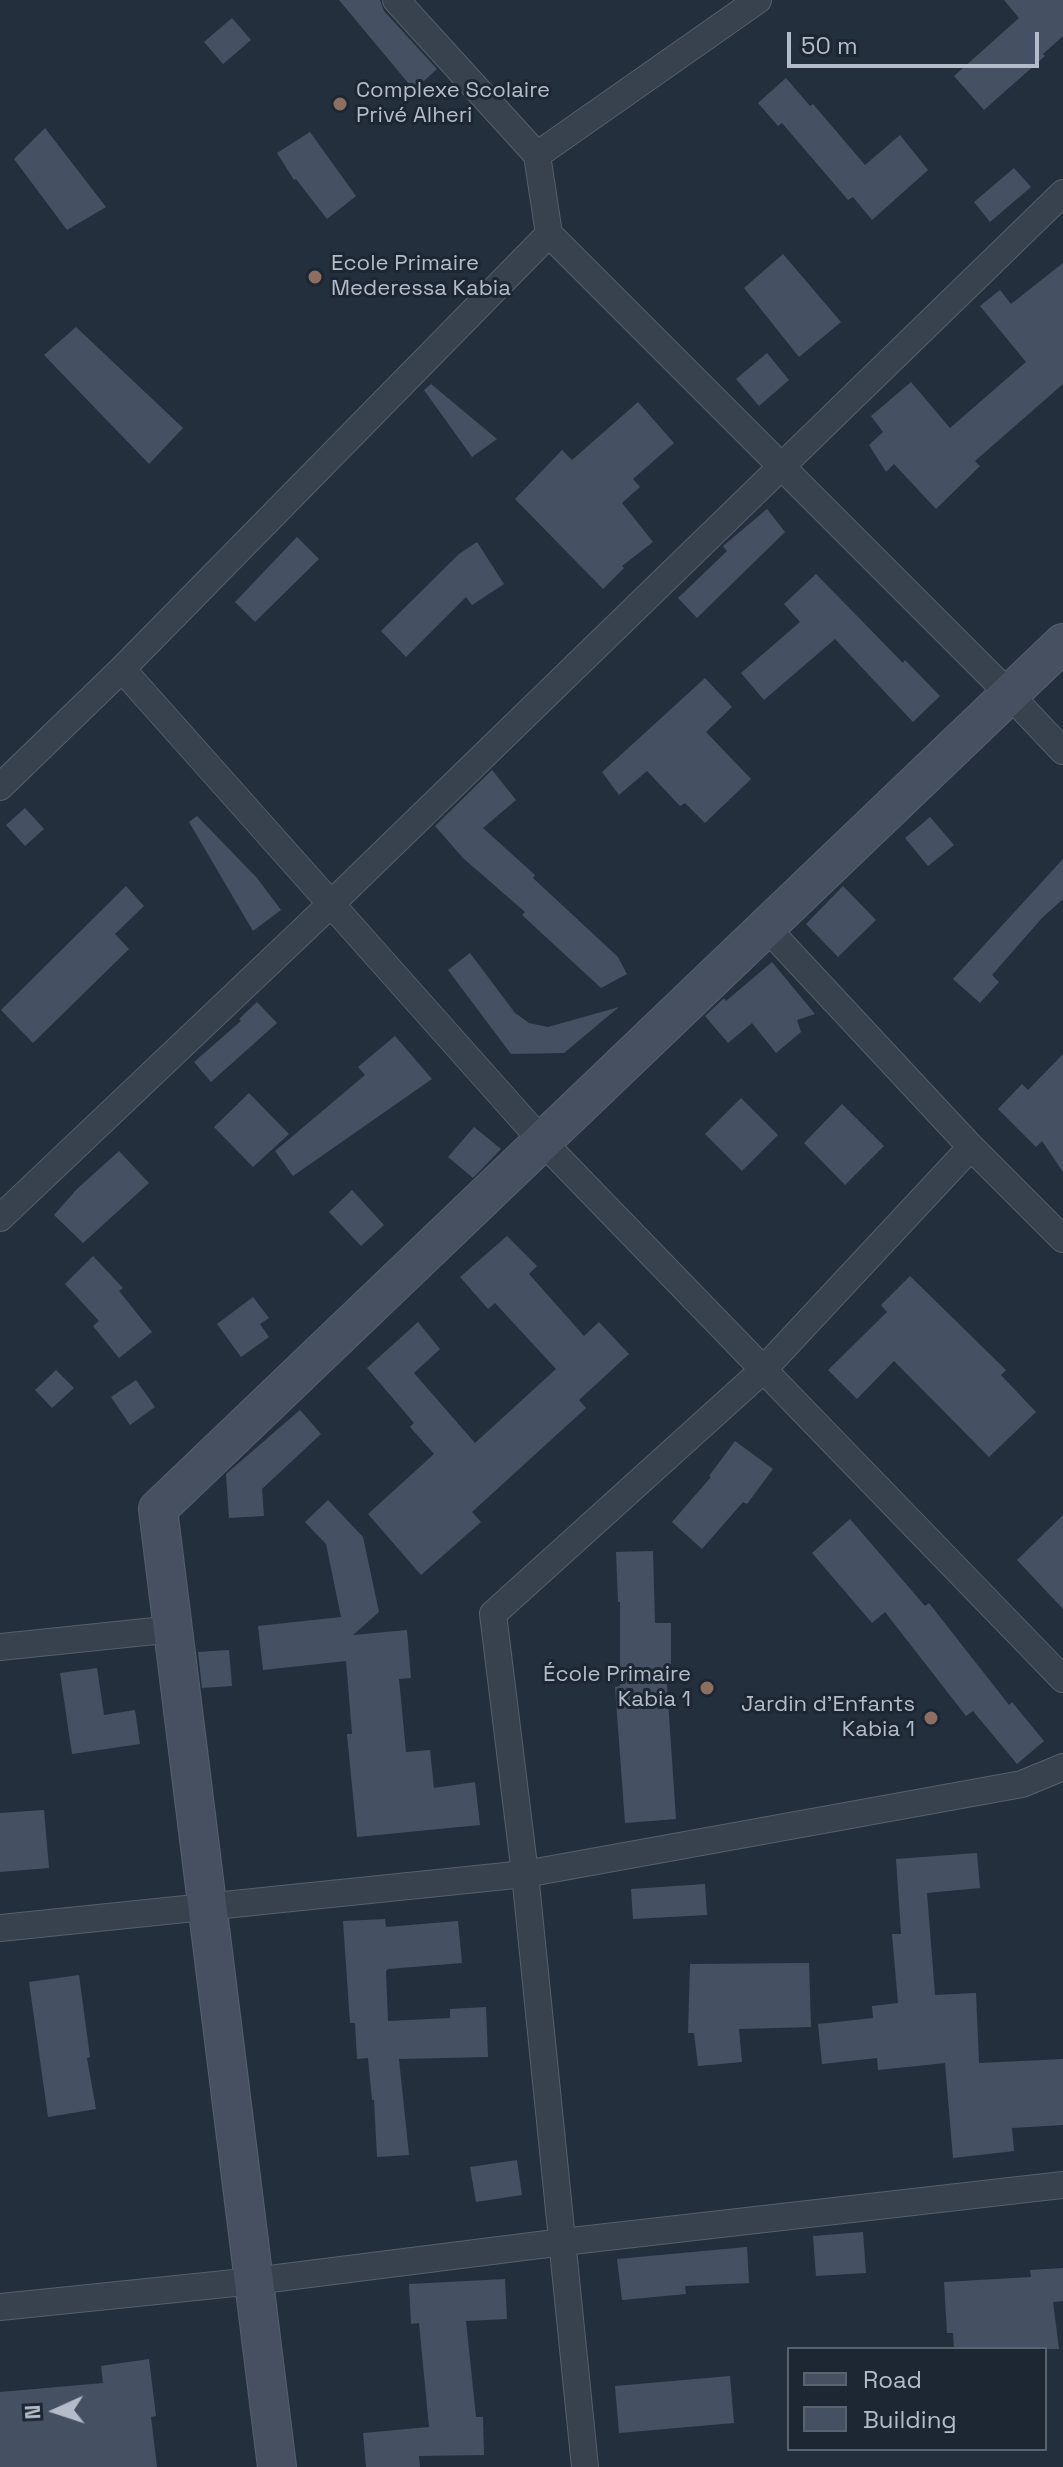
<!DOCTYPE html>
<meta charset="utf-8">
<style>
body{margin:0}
#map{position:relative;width:1063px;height:2467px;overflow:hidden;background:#242f3e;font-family:"Space Grotesk",sans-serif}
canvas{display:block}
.legend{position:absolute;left:787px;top:2347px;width:260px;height:104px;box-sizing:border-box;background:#1d2633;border:2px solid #59626f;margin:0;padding:10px 14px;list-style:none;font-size:24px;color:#b4bcc9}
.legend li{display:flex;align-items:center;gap:16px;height:40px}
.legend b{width:40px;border:2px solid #59626f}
.north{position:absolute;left:16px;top:2371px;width:80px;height:80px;-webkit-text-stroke:6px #1d2633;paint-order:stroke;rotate:267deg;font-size:22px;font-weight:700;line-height:32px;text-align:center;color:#b4bcc9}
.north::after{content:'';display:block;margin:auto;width:28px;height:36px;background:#b4bcc9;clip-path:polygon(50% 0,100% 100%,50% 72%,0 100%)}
.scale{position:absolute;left:787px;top:32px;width:252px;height:36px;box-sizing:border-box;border:4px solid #b4bcc9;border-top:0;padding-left:10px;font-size:24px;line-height:28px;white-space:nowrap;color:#b4bcc9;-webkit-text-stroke:6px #1d2633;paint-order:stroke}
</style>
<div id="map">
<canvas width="1063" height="2467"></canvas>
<ul class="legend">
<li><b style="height:10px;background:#465061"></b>Road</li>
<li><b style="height:22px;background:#455162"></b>Building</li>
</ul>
<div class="north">N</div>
<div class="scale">50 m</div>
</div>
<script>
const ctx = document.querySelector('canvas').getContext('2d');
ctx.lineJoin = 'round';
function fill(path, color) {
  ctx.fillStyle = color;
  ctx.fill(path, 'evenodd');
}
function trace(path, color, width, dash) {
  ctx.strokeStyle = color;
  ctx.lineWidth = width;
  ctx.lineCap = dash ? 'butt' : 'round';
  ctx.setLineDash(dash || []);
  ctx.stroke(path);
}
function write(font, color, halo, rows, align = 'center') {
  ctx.font = font + ' "Space Grotesk",sans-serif';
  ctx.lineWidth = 6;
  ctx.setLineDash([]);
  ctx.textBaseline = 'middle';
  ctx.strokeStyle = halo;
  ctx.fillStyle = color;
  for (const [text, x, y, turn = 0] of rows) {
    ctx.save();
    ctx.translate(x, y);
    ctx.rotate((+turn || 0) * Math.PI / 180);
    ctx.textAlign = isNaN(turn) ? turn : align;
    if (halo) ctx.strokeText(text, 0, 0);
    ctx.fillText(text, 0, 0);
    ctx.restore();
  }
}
const building = new Path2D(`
 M 339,0 L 380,0 L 384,11 L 437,69 L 414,90 Z
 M 1004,0 L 1063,0 L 1063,36 L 1043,54 L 1045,56 L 984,110 L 954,76 L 1019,18 Z
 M 232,18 L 251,40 L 223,64 L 204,42 Z
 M 786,78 L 810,106 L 813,104 L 865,165 L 900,135 L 928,170 L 872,220 L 853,197 L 848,200 L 782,123 L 778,126 L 758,103 Z
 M 45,128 L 106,207 L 67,230 L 14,159 Z
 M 310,132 L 356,196 L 327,219 L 296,179 L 294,180 L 277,153 Z
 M 1014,168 L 1031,187 L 990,222 L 974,202 Z
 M 783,254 L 841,322 L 799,357 L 744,288 Z
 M 1063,263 L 1063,384 L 975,461 L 980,466 L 936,509 L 894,464 L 886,472 L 869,445 L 883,432 L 871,416 L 911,382 L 950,428 L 1026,362 L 980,306 L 1000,290 L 1011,304 Z
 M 76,327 L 183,428 L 149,464 L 44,355 Z
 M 767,353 L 789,380 L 759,406 L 736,379 Z
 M 431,384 L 497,439 L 472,457 L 424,390 Z
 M 638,402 L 674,443 L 633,479 L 640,487 L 622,503 L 653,542 L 622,566 L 624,568 L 603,589 L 515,499 L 562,450 L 572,460 Z
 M 767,509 L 785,532 L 697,618 L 678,598 L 727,551 L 723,546 Z
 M 297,537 L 319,559 L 255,622 L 235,602 Z
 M 477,542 L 504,584 L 472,605 L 466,597 L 406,657 L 381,631 L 459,554 Z
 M 816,574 L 903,663 L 905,660 L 940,696 L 913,722 L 835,639 L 764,700 L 741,673 L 800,622 L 784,604 Z
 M 705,678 L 732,707 L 706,732 L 751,779 L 705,823 L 685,803 L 680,806 L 647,771 L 619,795 L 602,772 Z
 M 492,770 L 516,800 L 483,828 L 535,875 L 533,878 L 618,957 L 627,974 L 601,988 L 522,915 L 525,912 L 463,858 L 435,826 Z
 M 25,808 L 44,829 L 25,846 L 6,825 Z
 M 197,816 L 257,878 L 281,910 L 253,931 L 189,822 Z
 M 930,817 L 954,845 L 928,866 L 905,838 Z
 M 1063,859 L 1063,899 L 1042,918 L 992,975 L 999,982 L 980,1003 L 953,979 Z
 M 126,886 L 144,906 L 115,934 L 129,949 L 33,1043 L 1,1010 Z
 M 843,886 L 876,920 L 838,957 L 806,924 Z
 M 470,953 L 515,1013 L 529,1023 L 548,1027 L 619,1007 L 564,1053 L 511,1054 L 448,970 Z
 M 772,962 L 815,1014 L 797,1020 L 801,1032 L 776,1053 L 752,1023 L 728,1043 L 705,1016 L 724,998 L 726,1001 Z
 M 257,1002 L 277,1023 L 211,1082 L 194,1062 L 241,1021 L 239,1019 Z
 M 395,1036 L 432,1079 L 293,1176 L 275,1151 L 365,1075 L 358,1067 Z
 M 1063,1054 L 1063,1172 L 1042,1141 L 1036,1147 L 998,1109 L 1022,1084 L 1028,1090 Z
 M 249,1093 L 289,1134 L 253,1167 L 214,1127 Z
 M 741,1098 L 778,1135 L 742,1171 L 705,1134 Z
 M 842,1104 L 884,1146 L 845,1185 L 804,1143 Z
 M 474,1127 L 501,1149 L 473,1178 L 448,1157 Z
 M 119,1151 L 149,1183 L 83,1243 L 54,1215 L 77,1189 Z
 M 352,1190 L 384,1225 L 361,1246 L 329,1212 Z
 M 507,1236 L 537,1266 L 529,1274 L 584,1336 L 599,1322 L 629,1354 L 579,1400 L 586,1408 L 472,1512 L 481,1522 L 421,1575 L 368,1514 L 434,1454 L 410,1427 L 414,1423 L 367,1368 L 418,1322 L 440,1349 L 414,1373 L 475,1443 L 556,1369 L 495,1303 L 488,1309 L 460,1277 Z
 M 93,1256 L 123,1288 L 119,1291 L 152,1332 L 119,1358 L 93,1326 L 99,1321 L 65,1284 Z
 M 910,1276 L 1006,1370 L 1001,1375 L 1036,1412 L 989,1457 L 894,1361 L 857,1399 L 828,1370 L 887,1312 L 881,1305 Z
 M 253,1297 L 269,1318 L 260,1324 L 269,1337 L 241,1357 L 217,1324 Z
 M 56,1370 L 74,1388 L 52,1408 L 35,1390 Z
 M 136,1380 L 155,1407 L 130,1425 L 111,1397 Z
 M 300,1410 L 321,1434 L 262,1489 L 264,1516 L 229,1518 L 226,1474 Z
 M 735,1441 L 773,1469 L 747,1504 L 743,1502 L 702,1549 L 672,1522 L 711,1477 L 709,1476 Z
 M 328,1500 L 363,1537 L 379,1612 L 353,1635 L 407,1630 L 411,1678 L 399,1679 L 406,1752 L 430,1750 L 434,1788 L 475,1782 L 480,1825 L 357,1837 L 347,1734 L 352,1734 L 346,1661 L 263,1670 L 258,1626 L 341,1617 L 326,1544 L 305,1522 Z
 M 1063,1515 L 1063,1609 L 1017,1560 Z
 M 850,1519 L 925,1606 L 929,1603 L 1009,1705 L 1012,1702 L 1044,1741 L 1017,1764 L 973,1711 L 966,1716 L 885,1612 L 872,1623 L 812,1553 Z
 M 653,1551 L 655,1623 L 671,1623 L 671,1671 L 666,1671 L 676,1819 L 625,1823 L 615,1687 L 620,1686 L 620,1602 L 618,1602 L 616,1552 Z
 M 229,1650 L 232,1686 L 202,1688 L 198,1652 Z
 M 97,1668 L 104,1715 L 135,1710 L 140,1744 L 72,1754 L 60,1673 Z
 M 44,1810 L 49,1868 L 0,1872 L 0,1813 Z
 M 977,1853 L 980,1888 L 927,1893 L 935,1995 L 976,1993 L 979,2063 L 1063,2059 L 1063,2125 L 1012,2128 L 1014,2151 L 953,2158 L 945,2063 L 878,2070 L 877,2058 L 822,2064 L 818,2024 L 873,2018 L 872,2006 L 898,2003 L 892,1934 L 901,1934 L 896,1859 Z
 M 705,1884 L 707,1915 L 633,1919 L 631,1889 Z
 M 385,1919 L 386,1927 L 458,1921 L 462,1963 L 388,1969 L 386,1971 L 388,2021 L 450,2018 L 450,2009 L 486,2007 L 488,2057 L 399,2059 L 409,2155 L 377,2157 L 374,2100 L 372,2100 L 368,2058 L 357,2059 L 355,2023 L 350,2023 L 343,1921 Z
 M 809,1963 L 811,2027 L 739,2029 L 742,2062 L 698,2066 L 694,2033 L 688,2033 L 690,1964 Z
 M 79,1975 L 90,2057 L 87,2058 L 96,2109 L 48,2117 L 29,1982 Z
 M 517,2160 L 522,2195 L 476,2202 L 470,2167 Z
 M 863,2232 L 866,2273 L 816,2276 L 813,2236 Z
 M 747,2247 L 749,2283 L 685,2286 L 686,2294 L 622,2300 L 617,2259 Z
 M 1063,2268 L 1063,2301 L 1053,2302 L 1059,2349 L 954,2349 L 953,2333 L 947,2333 L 944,2282 L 1031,2277 L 1030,2270 Z
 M 505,2279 L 507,2319 L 466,2321 L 476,2417 L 483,2417 L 484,2455 L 419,2456 L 420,2467 L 366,2467 L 363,2433 L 429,2427 L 419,2323 L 411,2324 L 409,2284 Z
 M 149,2359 L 156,2416 L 151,2417 L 157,2467 L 0,2467 L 0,2392 L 103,2383 L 101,2366 Z
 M 730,2376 L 734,2423 L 619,2433 L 615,2386 Z`);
const street = new Path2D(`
 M 396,0 L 537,155 L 549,234 L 1009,694 L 1063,751
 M 537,155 L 758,0
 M 122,669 L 542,1141 L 1063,1679
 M 0,787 L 122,669 L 549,234
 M 766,927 L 971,1147 L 1063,1239
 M 0,1218 L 331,904 L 1063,193
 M 0,1647 L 174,1629
 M 0,1928 L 525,1874 L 1022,1784 L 1063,1767
 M 0,2307 L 254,2281 L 563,2242 L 1063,2185
 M 585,2467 L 525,1874 L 493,1614 L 763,1370 L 971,1147`);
const secondary = new Path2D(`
 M 277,2467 L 158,1509 L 1063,643`);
const markers = [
 [340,104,8,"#8d6e63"],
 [315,277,8,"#8d6e63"],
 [707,1688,8,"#8d6e63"],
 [931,1718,8,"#8d6e63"]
];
const poiNames = [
 ["Complexe Scolaire",356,91],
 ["Privé Alheri",356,116],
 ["Ecole Primaire",331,264],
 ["Mederessa Kabia",331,289],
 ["École Primaire",691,1675,"right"],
 ["Kabia 1",691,1700,"right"],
 ["Jardin d'Enfants",915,1705,"right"],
 ["Kabia 1",915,1730,"right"]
];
fill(building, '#455162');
trace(street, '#565f6c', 28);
trace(secondary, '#565f6c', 40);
trace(street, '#38414e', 26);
trace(secondary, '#465061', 38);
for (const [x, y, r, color] of markers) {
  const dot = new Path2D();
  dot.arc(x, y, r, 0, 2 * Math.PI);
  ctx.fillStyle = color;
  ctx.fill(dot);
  trace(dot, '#1d2633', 3);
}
write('22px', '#b4bcc9', '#1d2633', poiNames, 'left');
</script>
